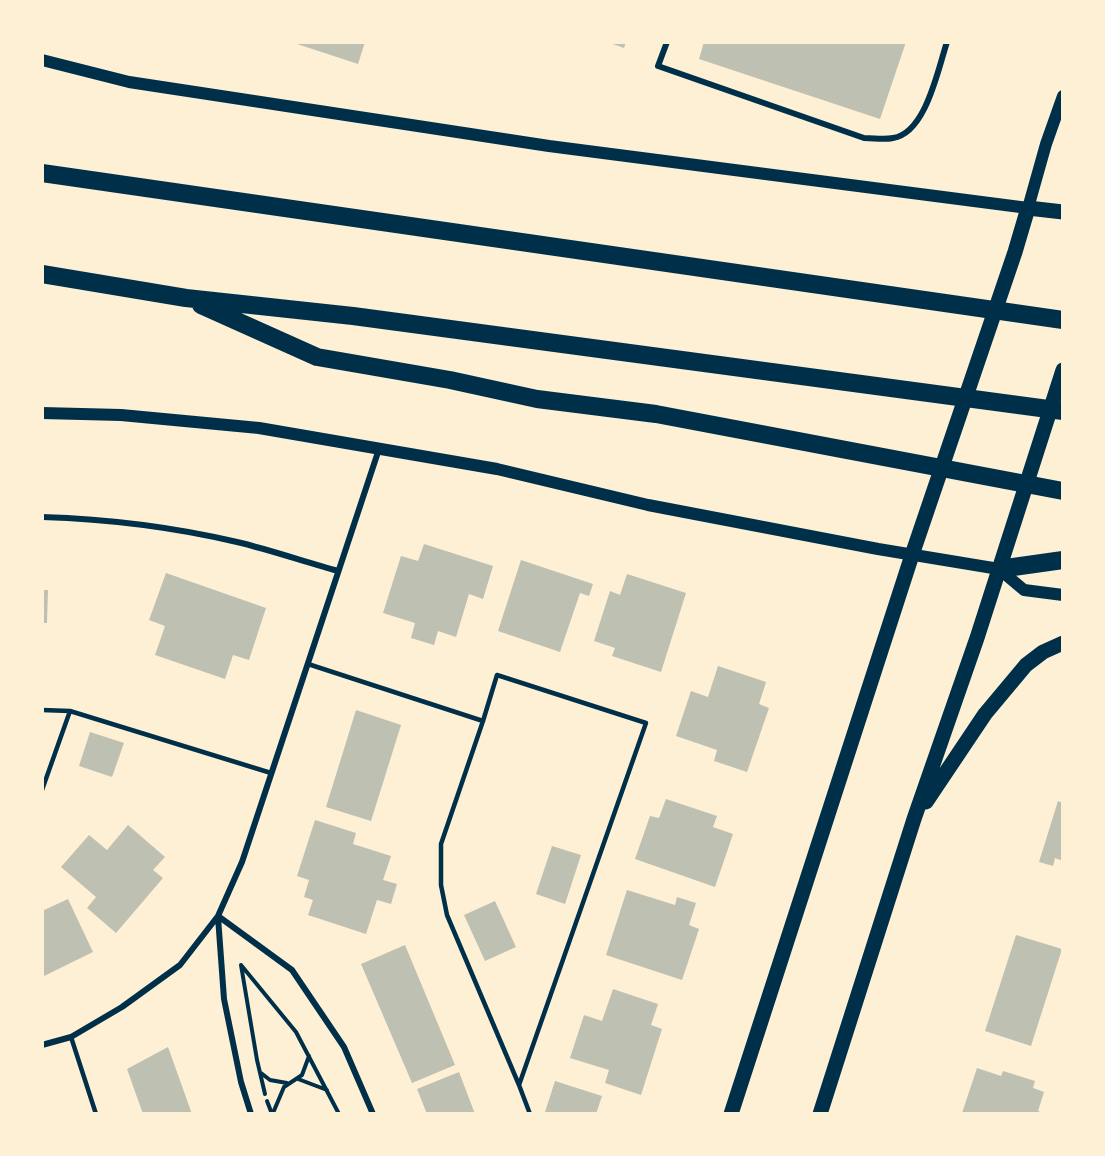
<!DOCTYPE html>
<style>
body{margin:0}
#map{position:relative;width:1105px;height:1156px;overflow:hidden;background:#fdf0d5;font-family:"Fira Sans",sans-serif}
canvas{display:block}
.frame{position:absolute;inset:0;border:44px solid #fdf0d5;pointer-events:none}
</style>
<div id="map">
<canvas width="1105" height="1156"></canvas>
<div class="frame"></div>
</div>
<script>
const ctx = document.querySelector('canvas').getContext('2d');
ctx.lineJoin = 'round';
function fill(path, color) {
  ctx.fillStyle = color;
  ctx.fill(path, 'evenodd');
}
function trace(path, color, width, dash) {
  ctx.strokeStyle = color;
  ctx.lineWidth = width;
  ctx.lineCap = dash ? 'butt' : 'round';
  ctx.setLineDash(dash || []);
  ctx.stroke(path);
}
const building = new Path2D(`
 M 291,42 L 365,42 L 358,64 Z
 M 607,42 L 626,42 L 624,48 Z
 M 704,42 L 906,42 L 880,119 L 699,59 Z
 M 424,544 L 493,566 L 483,599 L 469,594 L 456,637 L 438,631 L 434,645 L 411,638 L 415,623 L 383,613 L 401,556 L 418,561 Z
 M 521,560 L 593,584 L 589,596 L 580,593 L 560,652 L 498,631 Z
 M 166,573 L 266,608 L 249,660 L 233,655 L 225,679 L 155,655 L 165,626 L 149,620 Z
 M 627,574 L 686,593 L 661,672 L 612,656 L 615,648 L 594,641 L 610,591 L 620,595 Z
 M 42,590 L 48,590 L 47,623 L 42,623 Z
 M 718,666 L 766,682 L 759,704 L 769,708 L 747,772 L 714,761 L 717,750 L 676,736 L 691,691 L 708,697 Z
 M 356,710 L 401,725 L 371,821 L 326,807 Z
 M 90,732 L 124,743 L 112,777 L 79,766 Z
 M 666,799 L 717,816 L 713,827 L 733,834 L 715,887 L 635,859 L 650,816 L 659,818 Z
 M 1058,801 L 1063,803 L 1063,861 L 1055,858 L 1053,866 L 1039,862 Z
 M 315,820 L 356,833 L 353,844 L 391,856 L 383,880 L 397,884 L 391,904 L 377,900 L 366,934 L 308,915 L 313,900 L 304,897 L 309,880 L 297,876 Z
 M 128,825 L 165,857 L 153,870 L 163,878 L 116,933 L 87,908 L 96,897 L 61,867 L 89,835 L 107,850 Z
 M 552,846 L 581,855 L 565,904 L 536,894 Z
 M 627,890 L 675,905 L 677,897 L 696,903 L 689,925 L 699,929 L 682,980 L 606,955 Z
 M 68,899 L 93,952 L 42,977 L 42,911 Z
 M 495,901 L 516,947 L 485,961 L 464,915 Z
 M 1016,935 L 1062,949 L 1031,1046 L 985,1031 Z
 M 405,945 L 455,1065 L 412,1083 L 361,964 Z
 M 613,989 L 658,1004 L 651,1025 L 662,1029 L 641,1095 L 605,1083 L 609,1070 L 570,1058 L 584,1015 L 602,1021 Z
 M 168,1047 L 192,1114 L 143,1114 L 127,1069 Z
 M 977,1068 L 1001,1076 L 1003,1071 L 1035,1081 L 1033,1088 L 1044,1092 L 1038,1111 L 1046,1114 L 962,1113 Z
 M 459,1072 L 475,1114 L 427,1114 L 417,1089 Z
 M 555,1081 L 602,1096 L 596,1114 L 552,1114 L 545,1112 Z`);
const path = new Path2D(`
 M 241,965 L 296,1032 L 339,1114
 M 241,965 L 257,1060 L 265,1094
 M 261,1073 L 270,1080 L 287,1083
 M 298,1079 L 327,1090
 M 267,1101 L 272,1114
 M 273,1113 L 284,1087 L 302,1075 L 309,1056`);
const service = new Path2D(`
 M 308,664 L 483,721 L 441,844 L 441,885 L 447,915 L 519,1085
 M 42,710 L 70,711
 M 483,721 L 497,675 L 646,723 L 519,1085 L 530,1114
 M 42,790 L 70,711 L 271,773
 M 71,1037 L 96,1114`);
const minor = new Path2D(`
 M 667,42 L 658,66 L 864,138 C 874,138 884,140 893,138 C 926,133 938,69 947,42
 M 42,517 C 108,519 173,527 237,542 C 271,550 305,562 338,571
 M 218,916 L 292,970 L 344,1047 L 373,1114
 M 218,917 L 224,999 L 241,1082 L 251,1114
 M 42,1045 L 71,1037 L 122,1007 L 180,965 L 218,916 L 242,862 L 379,449`);
const secondary = new Path2D(`
 M 42,60 L 129,82 L 549,146 L 1028,208 L 1046,144 L 1063,96
 M 42,413 L 121,415 L 259,428 L 497,469 L 648,505 L 878,549 L 999,569 L 1024,590 L 1063,595`);
const primary = new Path2D(`
 M 926,802 L 985,714 L 1026,665 L 1043,652 L 1063,643
 M 731,1114 L 912,555 L 1015,252 L 1028,208 L 1063,212
 M 820,1114 L 914,819 L 977,638 L 1063,370`);
const motorway = new Path2D(`
 M 42,173 L 1063,320
 M 42,274 L 186,298 L 353,316 L 1063,411
 M 201,305 L 317,357 L 450,380 L 537,399 L 656,414 L 1063,491
 M 999,569 L 1063,560`);
fill(building, '#bec0b2');
trace(path, '#003049', 4);
trace(service, '#003049', 4.5);
trace(minor, '#003049', 6);
trace(secondary, '#003049', 12);
trace(primary, '#003049', 15);
trace(motorway, '#003049', 18);
</script>
